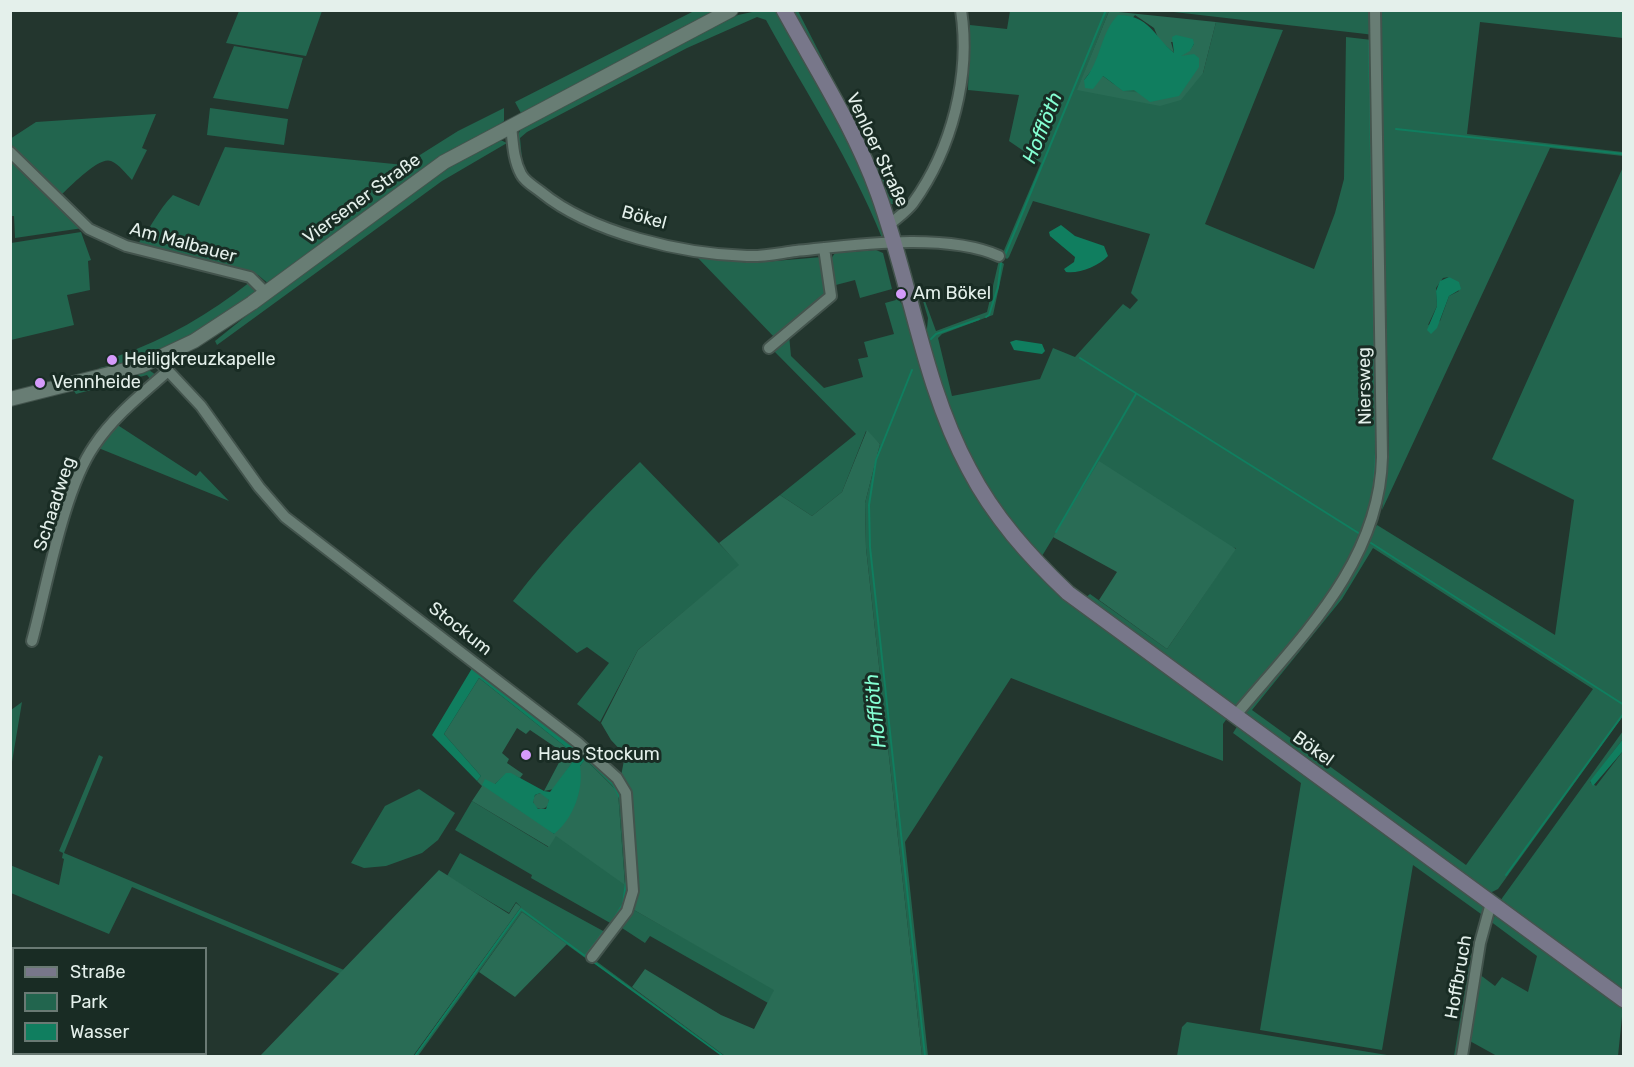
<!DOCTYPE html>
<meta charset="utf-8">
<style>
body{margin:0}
#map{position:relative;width:1634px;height:1067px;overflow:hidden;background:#23362e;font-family:Rubik,sans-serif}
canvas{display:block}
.frame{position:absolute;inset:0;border:12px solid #e4f0eb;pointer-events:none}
.legend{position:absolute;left:12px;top:947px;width:195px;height:108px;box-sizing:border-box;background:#192c24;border:2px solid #6a7a74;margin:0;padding:8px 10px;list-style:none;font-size:18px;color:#e4f0eb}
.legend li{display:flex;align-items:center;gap:12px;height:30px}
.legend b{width:30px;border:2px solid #6a7a74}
</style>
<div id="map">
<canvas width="1634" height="1067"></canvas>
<div class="frame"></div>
<ul class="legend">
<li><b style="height:8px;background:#78778a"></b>Straße</li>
<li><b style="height:16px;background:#22654e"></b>Park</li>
<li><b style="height:16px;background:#107e5f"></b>Wasser</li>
</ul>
</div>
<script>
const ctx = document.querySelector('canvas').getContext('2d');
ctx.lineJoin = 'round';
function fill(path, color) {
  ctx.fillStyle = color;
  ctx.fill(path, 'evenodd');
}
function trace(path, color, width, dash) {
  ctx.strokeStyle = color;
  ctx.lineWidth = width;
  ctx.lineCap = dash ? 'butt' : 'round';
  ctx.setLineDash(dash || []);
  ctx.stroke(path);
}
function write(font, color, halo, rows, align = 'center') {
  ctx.font = font + ' Rubik,sans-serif';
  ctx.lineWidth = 6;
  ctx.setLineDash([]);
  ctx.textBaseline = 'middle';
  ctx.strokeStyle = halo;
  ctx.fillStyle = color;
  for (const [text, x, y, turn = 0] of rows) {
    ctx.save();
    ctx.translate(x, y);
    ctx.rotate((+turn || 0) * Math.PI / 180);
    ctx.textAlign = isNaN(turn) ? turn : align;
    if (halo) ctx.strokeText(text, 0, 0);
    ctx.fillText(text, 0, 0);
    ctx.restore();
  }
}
const green = new Path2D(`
 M 239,11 L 239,10 L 322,11 L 306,56 L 226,43 Z
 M 694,11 L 715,11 L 522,115 L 515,102 Z
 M 757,11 L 776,12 L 841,125 L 858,159 L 885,230 L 882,238 C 852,162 806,93 766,20 L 757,17 L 687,48 L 527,132 L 520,138 L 523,169 L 516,139 L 523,124 L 616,74 L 738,15 Z
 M 792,11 L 798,11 L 897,204 L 891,204 L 884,198 Z
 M 1010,11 L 1109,11 L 1078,89 L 1203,73 L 1216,22 L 1283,30 L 1205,224 L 1314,269 L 1335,213 L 1344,179 L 1346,37 L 1372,40 L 1379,452 L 1376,495 L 1368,525 L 1327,601 L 1242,702 L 1235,708 L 1085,598 L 1090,594 L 1167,649 L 1236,548 L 1056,533 L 1042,556 L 1037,559 L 995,503 L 953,423 L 926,339 L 928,318 L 923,301 L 925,301 L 936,331 L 987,312 L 999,260 L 1004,264 L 993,315 L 942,334 L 938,338 L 952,396 L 1040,379 L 1053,348 L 1075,357 L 1123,304 L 1130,309 L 1138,300 L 1131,293 L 1150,234 L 1033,201 L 1009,257 L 1007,259 L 1002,255 L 1041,163 L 1009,141 L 1019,95 L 968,90 L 970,25 L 1007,29 Z
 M 1165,11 L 1371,11 L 1372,35 L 1366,34 Z
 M 1380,11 L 1624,11 L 1623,38 L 1480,22 L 1467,134 L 1623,152 L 1623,156 L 1550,148 L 1382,510 L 1389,452 ZM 1449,277 L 1459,291 L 1449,296 L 1440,321 L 1428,325 L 1437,306 L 1436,288 L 1443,278 Z
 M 234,46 L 303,58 L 288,109 L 213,98 Z
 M 210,108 L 288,119 L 284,145 L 207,135 Z
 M 504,108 L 504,121 L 494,129 L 270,285 L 258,275 L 137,245 C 151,228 158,210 173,195 L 199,206 L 225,147 L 404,165 L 458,131 Z
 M 156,114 L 142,148 L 147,150 L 132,180 C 126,174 119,164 111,161 C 99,156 70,187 61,195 L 11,146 L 10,139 L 36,122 Z
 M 496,138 L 507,143 L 442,181 L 217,345 L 215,341 C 305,269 396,195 496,138 Z
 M 10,156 L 83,228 L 15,238 L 14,216 L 11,216 Z
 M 1623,167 L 1623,716 L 1498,889 L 1490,893 L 1246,714 L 1245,711 L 1377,525 L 1555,635 L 1574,500 L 1492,459 ZM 1373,548 L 1593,689 L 1466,865 L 1252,710 L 1342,599 Z
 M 81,232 L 91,260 L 88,261 L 90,290 L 67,295 L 74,325 L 11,340 L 11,243 Z
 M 876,250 L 883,253 L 892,289 L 860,298 L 855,280 L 832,286 L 828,263 L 835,253 Z
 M 697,257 L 751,263 L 822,257 L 828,295 L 776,339 Z
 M 250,282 L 258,294 L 214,324 L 150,358 L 101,373 L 99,368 L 116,364 L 118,356 C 167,339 209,314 250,282 Z
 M 894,294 L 909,313 L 924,364 L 1014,545 L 1228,717 L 1223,724 L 1223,761 L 1011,678 L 905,842 L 928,1056 L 922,1056 L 866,548 L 865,503 L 880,444 L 866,431 L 842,492 L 812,516 L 780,495 L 856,434 L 772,349 L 789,335 L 791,356 L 824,388 L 863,377 L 858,359 L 868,357 L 864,342 L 894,334 L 885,303 L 896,300 Z
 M 149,370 L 156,375 L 144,390 L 141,387 L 150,379 L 147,375 L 76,394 L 74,391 Z
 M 116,424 L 196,476 L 200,471 L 229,501 L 96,447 Z
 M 640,462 L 740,565 L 638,650 L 600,722 L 577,704 L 609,663 L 587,647 L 577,653 L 513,601 C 551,551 594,506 640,462 Z
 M 22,702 L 11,768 L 11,710 Z
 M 1238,725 L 1485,905 L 1458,1056 L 1454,1056 L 1471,953 L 1475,953 L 1481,914 L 1413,865 L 1382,1050 L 1260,1030 L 1301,783 L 1233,733 Z
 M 1623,731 L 1623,739 L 1590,782 L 1596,786 L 1623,751 L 1623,994 L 1500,901 Z
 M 99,755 L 103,757 L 64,853 L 344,970 L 340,974 L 132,887 L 109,934 L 11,893 L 10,865 L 59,885 L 64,859 L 62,858 L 63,853 L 59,851 Z
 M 587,757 L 621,791 L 628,889 L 625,905 L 612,924 L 531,878 L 532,875 L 455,830 L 472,801 L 548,847 L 556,835 L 625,884 L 618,792 L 585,759 Z
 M 419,789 L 455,813 L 438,840 L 422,853 L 386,866 L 364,868 L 351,863 L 385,806 Z
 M 460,853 L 605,932 L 587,955 L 588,960 L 522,912 L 418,1056 L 414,1056 L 521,907 L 516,902 L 509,913 L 447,876 Z
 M 634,910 L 775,989 L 768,1003 L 650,936 L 645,943 L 622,928 Z
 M 1497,914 L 1623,1007 L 1618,1056 L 1497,1056 L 1468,1040 L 1479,974 L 1495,986 L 1502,977 L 1528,992 L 1537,956 L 1490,921 Z
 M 596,961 L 725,1056 L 594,963 Z
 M 1187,1022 L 1393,1056 L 1177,1056 L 1182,1027 Z
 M 131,1054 L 194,1054 L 201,1056 L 130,1056 Z`);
const forest = new Path2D(`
 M 1109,11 L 1216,22 L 1203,73 L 1181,100 L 1160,106 L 1077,90 ZM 1135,15 L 1154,28 L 1159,40 L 1174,53 L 1171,42 L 1194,44 L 1190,50 L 1181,55 L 1179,96 L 1123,91 L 1103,76 L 1084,80 Z
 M 867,430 L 880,444 L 865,503 L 866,548 L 922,1056 L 725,1056 L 632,987 L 645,969 L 721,1015 L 754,1029 L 774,990 L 634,910 L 637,869 L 631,800 L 621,776 L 625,755 L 611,740 L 601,723 L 638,650 L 739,565 L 719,543 L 780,495 L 812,516 L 842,492 Z
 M 1099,461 L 1236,549 L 1167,649 L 1099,600 L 1117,572 L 1053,537 Z
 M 479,678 L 577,756 L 554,789 L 544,791 L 564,753 L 530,730 L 526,734 L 517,728 L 502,753 L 509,759 L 507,763 L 523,774 L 520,778 L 507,773 L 495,784 L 554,834 L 580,766 L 585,759 L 618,792 L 625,885 L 556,836 L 549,847 L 472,801 L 482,786 L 477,781 L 481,776 L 444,734 Z
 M533 801a8 8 0 1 1 16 0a8 8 0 1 1-16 0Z
 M 439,870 L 509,914 L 516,903 L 521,907 L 413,1056 L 260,1056 Z
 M 522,912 L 567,944 L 515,997 L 479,972 Z`);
const water = new Path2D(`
 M 1118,15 C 1149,15 1153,35 1174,53 L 1172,37 L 1176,35 L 1193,39 L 1194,44 L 1190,51 L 1181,56 L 1194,54 L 1199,58 L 1199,67 L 1179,96 L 1150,102 L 1134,90 L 1123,91 L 1103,76 L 1093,89 L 1085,88 L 1084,80 C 1101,62 1100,33 1118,15 Z
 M 1061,225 L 1075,236 L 1104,246 L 1108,256 C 1099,266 1079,274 1066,272 L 1064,269 L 1074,262 L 1075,257 L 1050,236 L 1049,232 Z
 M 1449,277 L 1459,282 L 1461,289 L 1449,296 L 1437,328 L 1431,334 L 1427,330 L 1437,306 L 1436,291 L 1440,281 Z
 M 1016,340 L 1042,344 L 1045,351 L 1042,354 L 1014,350 L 1010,342 Z
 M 474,665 L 587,757 L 580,766 C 584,790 573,819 554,834 L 482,785 L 485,779 L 495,784 L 506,773 L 511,773 L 544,791 L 550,792 L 577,756 L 479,678 L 444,734 L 481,776 L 477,781 L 432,735 ZM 540,793 L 549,800 L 546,809 L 538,809 L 533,802 L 535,795 Z
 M 1623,739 L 1623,751 L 1593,786 L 1590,781 Z`);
const stream = new Path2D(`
 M 1369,41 L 1376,452 L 1373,494
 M 1396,129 L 1624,154
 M 1005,255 L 1106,10
 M 986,317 L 989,315 L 998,287 L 1001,263
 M 931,339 L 936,334 L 979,319
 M 1080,358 L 1360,534
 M 912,370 L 876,460 L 869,505 L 870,547 L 925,1056
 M 1056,532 L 1136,394
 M 1371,543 L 1624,705
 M 587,759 L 613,784 L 621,800
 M 1506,875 L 1624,713
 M 611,923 L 623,904 L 627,875
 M 595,963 L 723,1056
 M 415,1056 L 521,909 L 585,956 L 603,932
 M 1456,1056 L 1468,984`);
const minor = new Path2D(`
 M 511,126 C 513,142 513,159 521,174 C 525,182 535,187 541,192 C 591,233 682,254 747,256 C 763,257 780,253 796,251 C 855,245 945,232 999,256
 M 10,152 L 89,229 L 126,246 L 250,277 L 266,293
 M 889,225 C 897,218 907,211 913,203 C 952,149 971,75 961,10
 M 769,348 L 831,296 L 824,248
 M 157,359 L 201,406 L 259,487 L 285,517 L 577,742 L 617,778 L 626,793 L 633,891 L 627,911 L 592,957
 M 32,641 C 47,586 63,491 94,446 C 114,416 142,394 168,371
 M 1235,716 C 1299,639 1380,563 1382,457 L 1375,10
 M 1462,1056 L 1480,943 L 1491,903`);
const tertiary = new Path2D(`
 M 10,399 L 141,366 L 194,341 L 252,303 L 444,162 L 731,10`);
const secondary = new Path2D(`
 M 784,10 C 817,70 855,129 878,193 C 911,284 923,384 969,469 C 994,517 1029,556 1068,593 L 1624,1000`);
const markers = [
 [901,294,6,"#d59bfb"],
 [112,360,6,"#d59bfb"],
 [40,383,6,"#d59bfb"],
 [526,755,6,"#d59bfb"]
];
const streetNames = [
 ["Venloer Straße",877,150,65],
 ["Viersener Straße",362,199,-36],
 ["Bökel",644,218,15],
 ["Am Malbauer",183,243,15],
 ["Niersweg",1365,386,-91],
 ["Schaadweg",55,504,-72],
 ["Stockum",460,629,38],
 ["Bökel",1313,749,36],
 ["Hoffbruch",1459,977,-80]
];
const poiNames = [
 ["Am Bökel",913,294],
 ["Heiligkreuzkapelle",124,360],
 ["Vennheide",52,383],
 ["Haus Stockum",538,755]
];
const waterNames = [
 ["Hofflöth",1043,128,-68],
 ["Hofflöth",876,711,-96]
];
fill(green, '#22654e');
fill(forest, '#296c55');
fill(water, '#107e5f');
trace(stream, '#107e5f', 2);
trace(minor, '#43544d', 14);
trace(tertiary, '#43544d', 16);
trace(secondary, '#43544d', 18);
trace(minor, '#687d74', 10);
trace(tertiary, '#687d74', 14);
trace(secondary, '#78778a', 15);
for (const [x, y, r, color] of markers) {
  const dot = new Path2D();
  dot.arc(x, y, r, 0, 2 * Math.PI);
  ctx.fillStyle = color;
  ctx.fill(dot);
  trace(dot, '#192c24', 2);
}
write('18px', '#e4f0eb', '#192c24', streetNames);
write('18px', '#e4f0eb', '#192c24', poiNames, 'left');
write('italic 20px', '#84fed2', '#192c24', waterNames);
</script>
